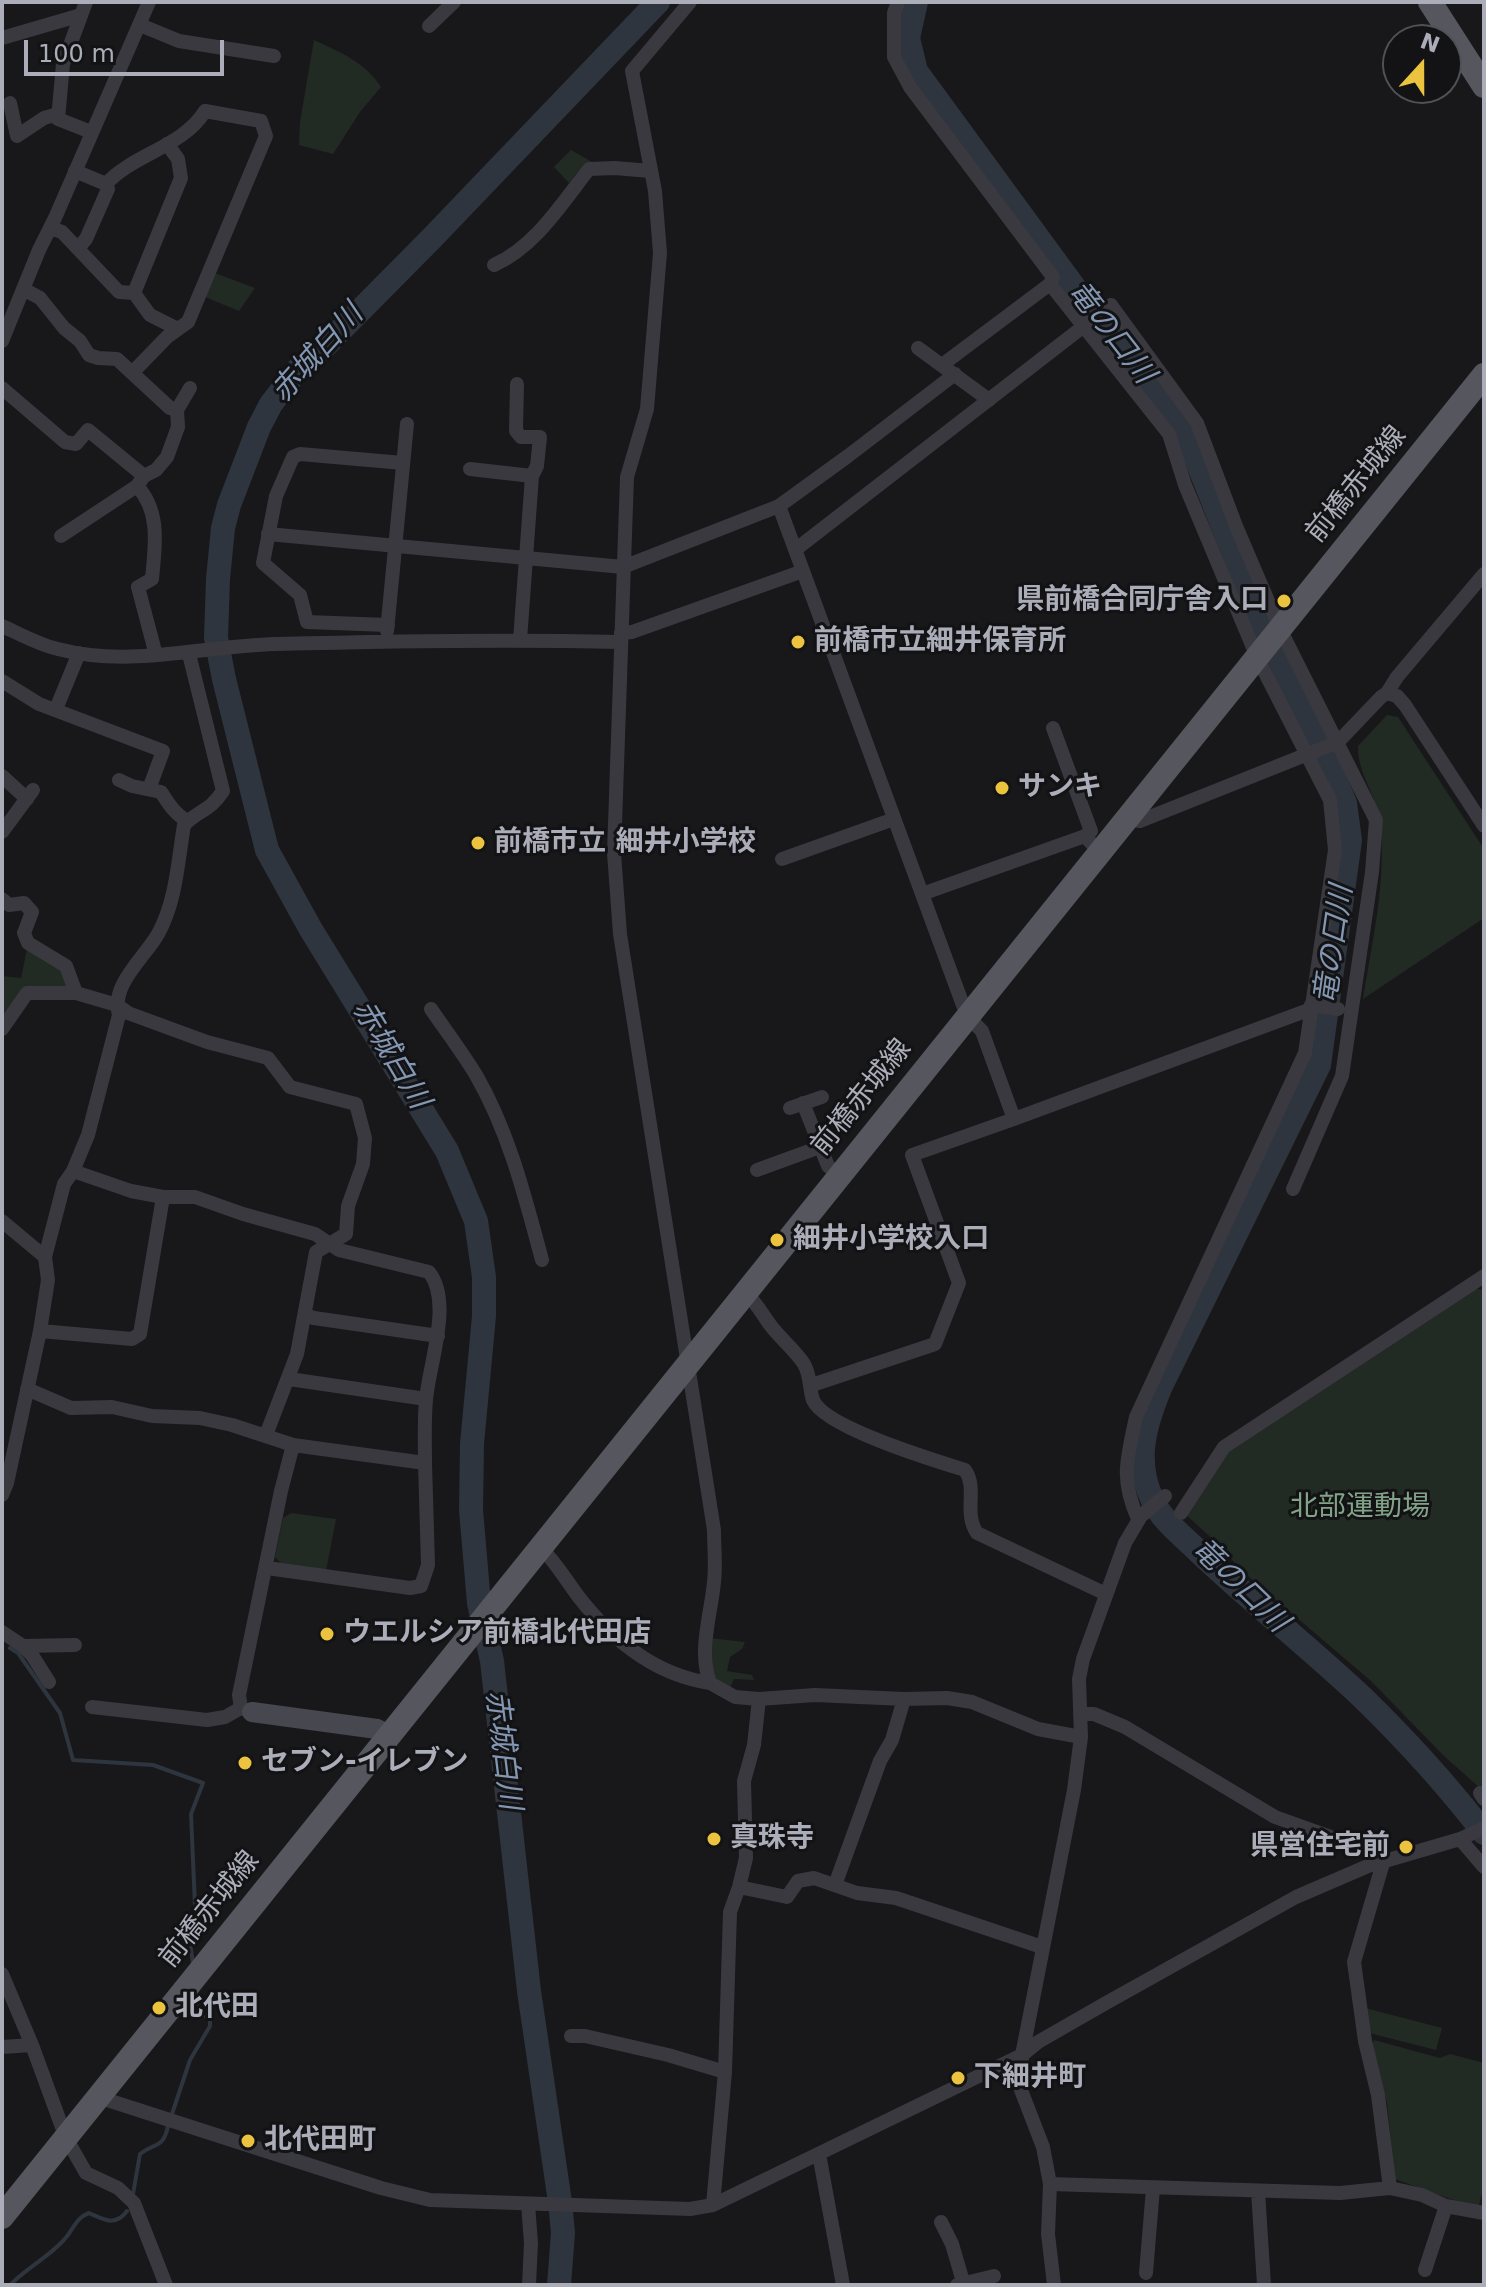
<!DOCTYPE html>
<meta charset="utf-8">
<style>
body{margin:0}
#map{position:relative;width:1486px;height:2287px;overflow:hidden;background:#18181a;font-family:"DejaVu Sans",sans-serif}
canvas{display:block}
.frame{position:absolute;inset:0;border:4px solid #abadb9;pointer-events:none}
.north{position:absolute;left:1382px;top:24px;width:80px;height:80px;box-sizing:border-box;background:#131315;border:2px solid #505157;border-radius:50%;rotate:21deg;font-size:22px;font-weight:700;line-height:32px;text-align:center;color:#abadb9}
.north::after{content:'';display:block;margin:auto;width:28px;height:36px;background:#ecc33e;clip-path:polygon(50% 0,100% 100%,50% 72%,0 100%)}
.scale{position:absolute;left:24px;top:40px;width:200px;height:36px;box-sizing:border-box;border:4px solid #abadb9;border-top:0;padding-left:10px;font-size:24px;line-height:28px;white-space:nowrap;color:#abadb9;-webkit-text-stroke:6px #131315;paint-order:stroke}
</style>
<div id="map">
<canvas width="1486" height="2287"></canvas>
<div class="frame"></div>
<div class="north">N</div>
<div class="scale">100 m</div>
</div>
<script>
const ctx = document.querySelector('canvas').getContext('2d');
ctx.lineJoin = 'round';
function fill(path, color) {
  ctx.fillStyle = color;
  ctx.fill(path, 'evenodd');
}
function trace(path, color, width, dash) {
  ctx.strokeStyle = color;
  ctx.lineWidth = width;
  ctx.lineCap = dash ? 'butt' : 'round';
  ctx.setLineDash(dash || []);
  ctx.stroke(path);
}
function write(font, color, halo, rows, align = 'center') {
  ctx.font = font + ' "DejaVu Sans","Noto Sans JP",sans-serif';
  ctx.lineWidth = 6;
  ctx.setLineDash([]);
  ctx.textBaseline = 'middle';
  ctx.strokeStyle = halo;
  ctx.fillStyle = color;
  for (const [text, x, y, turn = 0] of rows) {
    ctx.save();
    ctx.translate(x, y);
    ctx.rotate((+turn || 0) * Math.PI / 180);
    ctx.textAlign = isNaN(turn) ? turn : align;
    if (halo) ctx.strokeText(text, 0, 0);
    ctx.fillText(text, 0, 0);
    ctx.restore();
  }
}
const green = new Path2D(`
 M 314,40 C 340,52 365,62 381,87 L 360,112 L 333,154 L 299,145 L 300,122 Z
 M 571,150 L 592,162 L 584,164 L 569,183 L 554,167 Z
 M 215,273 L 255,288 L 239,311 L 205,297 Z
 M 1387,715 L 1398,717 L 1484,849 L 1484,918 L 1363,999 C 1372,941 1387,881 1380,822 C 1377,796 1357,773 1358,746 Z
 M 27,949 L 63,972 L 71,991 L 24,990 L 2,1021 L 2,976 L 21,978 Z
 M 1473,1288 L 1484,1290 L 1484,1786 L 1481,1789 L 1443,1755 L 1371,1681 L 1241,1570 L 1218,1544 L 1184,1513 L 1225,1449 Z
 M 291,1513 L 336,1519 L 326,1571 L 282,1564 L 275,1557 L 283,1518 Z
 M 709,1638 L 745,1642 L 742,1649 L 730,1657 L 727,1671 L 752,1675 L 754,1680 L 734,1679 L 729,1690 L 714,1677 Z
 M 1365,2008 L 1442,2028 L 1436,2050 L 1369,2033 Z
 M 1374,2040 L 1440,2058 L 1450,2054 L 1484,2063 L 1484,2185 L 1478,2209 L 1395,2179 L 1387,2103 L 1372,2044 Z`);
const stream = new Path2D(`
 M 10,1648 L 18,1653 L 60,1713 L 73,1760 L 153,1765 L 203,1783 L 191,1814 L 195,1906
 M 190,1943 L 193,1963
 M 172,2114 L 190,2060 L 210,2026 L 210,2020 L 198,2009 L 196,1993
 M 133,2194 L 140,2154 C 154,2142 163,2150 168,2126
 M 10,2285 C 27,2267 53,2255 68,2235 C 75,2225 78,2217 89,2213 C 105,2220 115,2227 127,2211`);
const river = new Path2D(`
 M 916,2 L 908,38 L 916,71 L 1110,336 L 1183,426 L 1260,619 L 1318,739 L 1345,803 L 1350,840 L 1319,1065 L 1160,1388 C 1145,1425 1134,1460 1152,1499 C 1161,1520 1184,1537 1200,1553 C 1253,1603 1310,1648 1363,1698 C 1406,1740 1448,1786 1484,1833
 M 559,2285 L 563,2233 L 560,2202 L 529,1991 L 492,1661 L 479,1603 L 471,1510 L 472,1444 L 484,1316 L 484,1277 L 476,1221 L 447,1151 L 310,928 L 267,850 L 224,679 L 216,638 L 218,579 L 223,528 L 229,505 L 259,427 L 271,404 L 299,368 L 321,350 L 431,239 L 658,2`);
const street = new Path2D(`
 M 86,2 L 63,64 L 58,119 L 91,132
 M 690,2 L 632,71 L 655,191 L 660,253 L 647,409 L 627,477 L 614,853 L 620,934 L 714,1530 C 714,1547 716,1565 714,1582 C 711,1615 698,1650 710,1683 L 735,1697 L 759,1699 L 815,1695 L 904,1699 L 947,1698 L 972,1702 L 1038,1729 L 1081,1737
 M 898,2 L 894,13 L 894,57 L 910,87 L 1053,277 L 1050,284 L 1169,434 L 1185,485 L 1257,657 L 1330,800 L 1335,850 L 1305,1053 L 1136,1417 C 1127,1459 1120,1479 1138,1519
 M 140,25 L 179,41 L 274,56
 M 429,26 L 454,2
 M 2,38 L 81,15
 M 10,103 L 17,136 L 44,118 L 58,114
 M 75,171 L 106,184 L 108,189 L 86,239 L 78,248
 M 106,184 C 133,154 183,147 205,111 L 261,121 L 266,136 L 188,322 L 178,329 L 150,315 L 134,293
 M 50,228 L 62,232 L 119,292 L 134,293
 M 494,265 C 535,247 562,203 589,169 L 615,168 L 650,171
 M 23,289 L 40,298 L 64,328 L 80,341 L 89,355 L 98,358 L 117,359 L 170,408 L 177,410
 M 134,293 L 181,178 L 178,159 L 167,144
 M 2,341 L 39,250 L 55,218 L 149,2
 M 918,348 L 989,400
 M 942,365 L 1050,284
 M 133,372 L 167,337 L 178,329
 M 517,384 L 516,431 L 521,437 L 540,437 L 537,466 L 532,476
 M 2,388 L 65,442 L 76,444 L 88,430 L 144,476
 M 470,469 L 532,476 L 520,640
 M 137,486 C 161,512 155,546 152,579 L 138,587 L 156,655
 M 779,506 L 967,1016 L 982,1031 L 1014,1119 L 1311,1009
 M 268,534 L 623,567 L 779,506 L 848,456 L 955,374
 M 61,536 L 137,486 L 144,476 L 156,470 L 167,457 L 178,427 L 177,410 L 190,388
 M 795,550 L 1111,305 L 1197,423 L 1236,526 L 1280,629 L 1376,820 L 1372,872 L 1342,1076 L 1293,1189
 M 388,625 L 307,622 L 300,595 L 263,563 L 276,496 L 293,457 L 300,454 L 403,463
 M 2,626 C 20,634 39,645 58,649 C 130,668 202,646 275,644 C 390,641 505,639 620,642
 M 387,631 L 407,424
 M 621,633 L 632,632 L 803,571
 M 2,681 L 39,704 L 163,751 L 149,789
 M 1387,693 L 1397,696 L 1405,705 L 1484,826
 M 56,709 L 79,653
 M 1053,728 L 1091,831 L 1085,836
 M 2,776 L 27,799
 M 119,780 L 132,786 L 161,792 C 169,804 175,815 188,821
 M 1126,819 L 1140,821 L 1338,742 L 1381,697 L 1387,693 L 1397,677 L 1484,574
 M 2,832 L 33,790
 M 782,859 L 894,819
 M 922,894 L 1085,836 L 1099,852
 M 2,899 L 9,905 L 24,903 L 32,912 L 24,933 L 28,943 L 66,966 L 76,993
 M 1311,1005 L 1338,1009
 M 431,1009 C 446,1031 462,1052 476,1075 C 509,1132 525,1197 542,1260
 M 2,1029 L 27,993 L 76,993 L 117,1005 L 128,1013 L 207,1042 L 268,1058 L 290,1087 L 356,1104 L 365,1138 L 363,1164 L 348,1206 L 346,1234 L 316,1252 L 297,1354 L 266,1435
 M 803,1103 L 828,1166 L 839,1175
 M 790,1108 L 822,1097
 M 757,1170 L 820,1147
 M 73,1171 L 131,1191 L 163,1197 L 195,1197 L 243,1214 L 315,1234 L 339,1250 L 429,1272 C 453,1302 429,1364 426,1400 C 424,1421 425,1442 425,1463
 M 2,1221 L 45,1257
 M 745,1292 C 756,1302 762,1314 771,1326 C 781,1339 795,1350 804,1364 C 811,1376 809,1389 813,1400 C 824,1427 936,1461 965,1470 C 978,1488 963,1513 977,1533 L 1106,1594
 M 305,1315 L 314,1318 L 438,1336
 M 40,1331 L 132,1339 L 140,1334 L 163,1197
 M 289,1379 L 426,1399
 M 812,1385 L 935,1344 L 959,1283 L 912,1155 L 1014,1119
 M 27,1389 L 71,1408 L 112,1407 L 152,1416 L 200,1418 L 232,1425 L 293,1445 L 425,1463 L 428,1565 L 421,1586 L 410,1588 L 267,1568
 M 2,1495 L 7,1483 L 40,1331 L 48,1280 L 45,1257 L 64,1184 L 73,1171 L 88,1135 L 119,1015 C 110,985 145,957 158,934 C 176,902 178,861 184,825 C 200,809 209,812 223,791 L 189,654
 M 1181,1513 L 1224,1447 L 1484,1276
 M 540,1547 C 556,1562 565,1579 578,1596 C 612,1640 655,1675 710,1683
 M 2,1632 L 23,1646 L 75,1645
 M 23,1646 L 32,1655 L 49,1682
 M 92,1707 L 207,1720 L 225,1717 L 241,1708
 M 252,1712 L 241,1708 L 239,1695 L 281,1491 L 293,1445
 M 1080,1714 L 1094,1714 L 1125,1727 L 1275,1817 L 1373,1852 L 1383,1863
 M 1480,1793 L 1484,1799
 M 1460,1839 L 1484,1867
 M 1383,1863 L 1354,1962 L 1365,2041 L 1378,2095 L 1390,2188
 M 835,1885 L 880,1761 L 892,1740 L 904,1699
 M 739,1887 L 787,1897 L 798,1881 L 814,1878 L 857,1893 L 896,1898 L 1042,1947
 M 2,1974 L 32,2045 L 66,2138 L 86,2173 L 118,2188 L 134,2203 L 166,2285
 M 571,2036 L 585,2036 L 668,2055 L 725,2072
 M 2,2047 L 32,2045
 M 98,2097 L 381,2188 L 430,2200 L 690,2209 L 713,2205 L 1022,2055 L 1038,2042 L 1106,2003 L 1296,1897 L 1368,1866 L 1460,1839 L 1484,1828
 M 819,2154 L 843,2285
 M 1050,2184 L 1340,2193 L 1390,2188 L 1422,2195 L 1446,2206 L 1484,2213
 M 1258,2191 L 1264,2285
 M 528,2204 L 531,2243 L 529,2285
 M 713,2205 L 725,2072 L 730,1912 L 739,1887 L 746,1858 L 744,1781 L 754,1745 L 759,1699
 M 941,2222 L 952,2244 L 964,2285
 M 1425,2270 L 1446,2206
 M 1146,2273 L 1153,2188
 M 957,2285 L 994,2276
 M 1054,2285 L 1048,2234 L 1050,2184 L 1043,2147 L 1021,2090 L 1022,2055 L 1074,1790 L 1081,1737 L 1079,1679 L 1083,1659 L 1125,1543 L 1141,1516 L 1165,1496`);
const secondary = new Path2D(`
 M 252,1712 L 377,1729 L 389,1735`);
const primary = new Path2D(`
 M 1430,2 L 1484,86
 M 2,2217 L 1484,375`);
const markers = [
 [1284,601,8,"#ecc33e"],
 [798,642,8,"#ecc33e"],
 [1002,788,8,"#ecc33e"],
 [478,843,8,"#ecc33e"],
 [777,1240,8,"#ecc33e"],
 [327,1634,8,"#ecc33e"],
 [245,1763,8,"#ecc33e"],
 [714,1839,8,"#ecc33e"],
 [1406,1847,8,"#ecc33e"],
 [159,2008,8,"#ecc33e"],
 [958,2078,8,"#ecc33e"],
 [248,2141,8,"#ecc33e"]
];
const streetNames = [
 ["前橋赤城線",1357,485,-51],
 ["前橋赤城線",862,1098,-51],
 ["前橋赤城線",210,1910,-51]
];
const poiNames = [
 ["県前橋合同庁舎入口",1268,601,"right"],
 ["前橋市立細井保育所",814,642],
 ["サンキ",1018,788],
 ["前橋市立 細井小学校",494,843],
 ["細井小学校入口",793,1240],
 ["ウエルシア前橋北代田店",343,1634],
 ["セブン-イレブン",261,1763],
 ["真珠寺",730,1839],
 ["県営住宅前",1390,1847,"right"],
 ["北代田",175,2008],
 ["下細井町",974,2078],
 ["北代田町",264,2141]
];
const parkNames = [
 ["北部運動場",1360,1508]
];
const waterNames = [
 ["竜の口川",1110,333,52],
 ["赤城白川",318,354,-48],
 ["竜の口川",1335,945,-82],
 ["赤城白川",390,1055,59],
 ["竜の口川",1239,1586,44],
 ["赤城白川",502,1750,83]
];
fill(green, '#222a24');
trace(stream, '#2e353e', 4);
trace(river, '#2e353e', 24);
trace(street, '#39393f', 14);
trace(secondary, '#47484f', 20);
trace(primary, '#55565e', 24);
for (const [x, y, r, color] of markers) {
  const dot = new Path2D();
  dot.arc(x, y, r, 0, 2 * Math.PI);
  ctx.fillStyle = color;
  ctx.fill(dot);
  trace(dot, '#131315', 3);
}
write('28px', '#abadb9', '#131315', streetNames);
write('bold 28px', '#abadb9', '#131315', poiNames, 'left');
write('28px', '#82a388', '#131315', parkNames);
write('italic 30px', '#8397b3', '#131315', waterNames);
</script>
